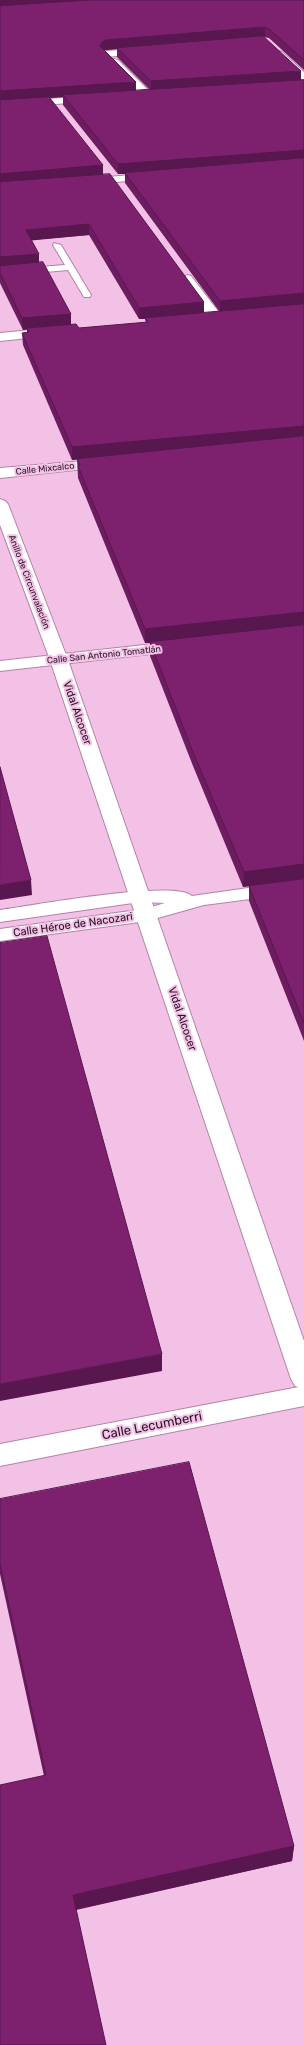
<!DOCTYPE html>
<meta charset="utf-8">
<style>
body{margin:0}
canvas{display:block;background:#f3c0e6}
</style>
<canvas width="304" height="2045"></canvas>
<script>
const ctx = document.querySelector('canvas').getContext('2d');
ctx.lineJoin = 'round';
function trace(path, color, width, dash) {
  ctx.strokeStyle = color;
  ctx.lineWidth = width;
  ctx.lineCap = dash ? 'butt' : 'round';
  ctx.setLineDash(dash || []);
  ctx.stroke(path);
}
function fill(path, color) {
  ctx.fillStyle = color;
  ctx.fill(path, 'evenodd');
}
function write(font, color, halo, rows, align = 'center') {
  ctx.font = font + ' Rubik,sans-serif';
  ctx.lineWidth = 4;
  ctx.setLineDash([]);
  ctx.textBaseline = 'middle';
  ctx.strokeStyle = halo;
  ctx.fillStyle = color;
  for (const [text, x, y, turn = 0] of rows) {
    ctx.save();
    ctx.translate(x, y);
    ctx.rotate((+turn || 0) * Math.PI / 180);
    ctx.textAlign = isNaN(turn) ? turn : align;
    if (halo) ctx.strokeText(text, 0, 0);
    ctx.fillText(text, 0, 0);
    ctx.restore();
  }
}
const lane = new Path2D(`
 M 54,243 L 61,245 L 91,295 L 90,297 L 84,297 L 68,270 L 0,276 L 0,270 L 65,265 L 53,245 Z`);
const street = new Path2D(`
 M 146,48 L 151,51 L 149,53 L 106,57 L 101,54 L 106,51 Z
 M 279,51 L 282,52 L 304,72 L 304,80 L 300,79 L 276,56 L 274,54 L 276,52 Z
 M 114,59 L 118,60 L 151,93 L 152,95 L 151,97 L 143,97 L 110,64 L 109,62 L 110,60 Z
 M 93,96 L 97,97 L 98,99 L 97,101 L 0,108 L 0,102 Z
 M 154,173 L 158,174 L 160,176 L 158,178 L 85,185 L 79,182 L 85,179 Z
 M 187,275 L 191,276 L 221,315 L 223,318 L 221,321 L 211,321 L 181,279 Z
 M 52,328 L 57,329 L 59,332 L 57,335 L 0,341 L 0,333 Z
 M 108,459 L 113,460 L 115,463 L 113,466 L 0,478 L 0,468 Z
 M 180,641 L 186,642 L 189,646 L 186,650 L 0,671 L 0,661 Z
 M 304,880 L 304,892 L 204,905 L 147,921 L 0,941 L 0,929 L 145,909 L 165,903 L 140,902 L 0,922 L 0,910 C 29,906 175,879 192,896 Z
 M 304,1386 L 304,1406 L 0,1466 L 0,1444 Z`);
const primary = new Path2D(`
 M 0,499 L 5,501 L 8,504 L 68,660 L 304,1341 L 304,1389 L 295,1386 L 291,1379 L 50,660 L 0,525 Z`);
const wall = new Path2D(`
 M 0,0 L 304,0 L 304,70 L 269,38 L 263,37 L 301,80 L 304,80 L 304,1041 L 249,901 L 249,886 L 243,887 L 193,766 L 150,656 L 150,643 L 145,643 L 78,478 L 77,459 L 72,460 L 23,345 L 22,333 L 27,333 L 27,329 L 23,330 L 0,283 ZM 117,49 L 117,57 L 150,90 L 136,91 L 104,50 ZM 63,97 L 63,105 L 118,174 L 125,174 L 125,183 L 219,311 L 204,313 L 204,302 L 103,174 L 50,98 ZM 89,235 L 139,319 L 145,319 L 146,323 L 79,328 L 71,324 L 71,314 L 39,263 L 31,240 Z
 M 0,1499 L 294,1846 L 292,1861 L 76,1910 L 44,1776 L 0,1574 Z`);
const shadedWall = new Path2D(`
 M 0,0 L 93,0 L 0,6 Z
 M 265,27 L 265,36 L 106,50 L 102,51 L 100,46 L 102,42 L 106,40 Z
 M 301,71 L 301,81 L 151,90 L 151,81 Z
 M 136,82 L 136,92 L 63,95 L 63,97 L 0,101 L 0,91 Z
 M 304,150 L 304,160 L 125,173 L 125,174 L 118,174 L 118,164 Z
 M 103,165 L 103,176 L 0,184 L 0,174 Z
 M 89,224 L 89,235 L 26,241 L 26,230 Z
 M 39,254 L 39,265 L 0,268 L 0,257 Z
 M 304,293 L 304,305 L 220,312 L 220,301 Z
 M 204,302 L 204,314 L 139,319 L 139,308 Z
 M 71,314 L 71,325 L 23,330 L 22,318 Z
 M 304,426 L 304,438 L 72,460 L 72,447 Z
 M 304,612 L 304,626 L 145,643 L 145,629 Z
 M 304,864 L 304,879 L 243,887 L 244,872 Z
 M 31,880 L 32,895 L 0,900 L 0,885 Z
 M 162,1354 L 162,1371 L 0,1401 L 0,1384 Z
 M 294,1846 L 292,1861 L 74,1910 L 73,1895 Z`);
const building = new Path2D(`
 M 91,0 L 304,0 L 304,60 L 269,29 L 265,27 L 106,40 L 102,42 L 100,46 L 136,82 L 0,91 L 0,6 Z
 M 263,36 L 301,71 L 151,81 L 117,48 Z
 M 304,80 L 304,150 L 118,164 L 63,95 Z
 M 49,97 L 103,165 L 0,174 L 0,100 Z
 M 304,158 L 304,293 L 220,301 L 125,173 Z
 M 110,174 L 204,302 L 139,308 L 89,224 L 26,230 L 39,254 L 0,257 L 0,182 Z
 M 43,262 L 71,314 L 22,318 L 0,273 L 0,266 Z
 M 304,304 L 304,426 L 72,447 L 22,333 L 29,332 L 27,328 L 76,324 L 79,328 L 148,322 L 145,318 Z
 M 304,436 L 304,612 L 145,629 L 78,466 L 80,465 L 77,459 Z
 M 304,625 L 304,864 L 244,872 L 193,752 L 150,642 Z
 M 0,767 L 31,880 L 0,885 Z
 M 304,879 L 304,1023 L 249,886 Z
 M 47,936 L 162,1354 L 0,1384 L 0,943 Z
 M 189,1462 L 294,1846 L 73,1895 L 106,2045 L 0,2045 L 0,1785 L 46,1775 L 0,1564 L 0,1499 Z`);
const farStreetnames = [
 ["Calle Mixcalco",45,469,-6],
 ["Anillo de Circunvalación",29,582,69],
 ["Calle San Antonio Tomatlán",104,655,-6]
];
const streetNames = [
 ["Vidal Alcocer",77,713,71],
 ["Calle Héroe de Nacozari",73,925,-8],
 ["Vidal Alcocer",182,1019,71]
];
const nearStreetnames = [
 ["Calle Lecumberri",152,1426,-11]
];
trace(lane, '#b383a8', 2);
trace(street, '#b383a8', 2);
trace(primary, '#b383a8', 2);
fill(lane, '#fff');
fill(street, '#fff');
fill(primary, '#fff');
fill(wall, '#6c1c5f');
fill(shadedWall, '#58174e');
fill(building, '#7d216f');
trace(building, '#58174e', 1);
write('9px', '#251321', '#f3c0e6', farStreetnames);
write('11px', '#251321', '#f3c0e6', streetNames);
write('13px', '#251321', '#f3c0e6', nearStreetnames);
</script>
